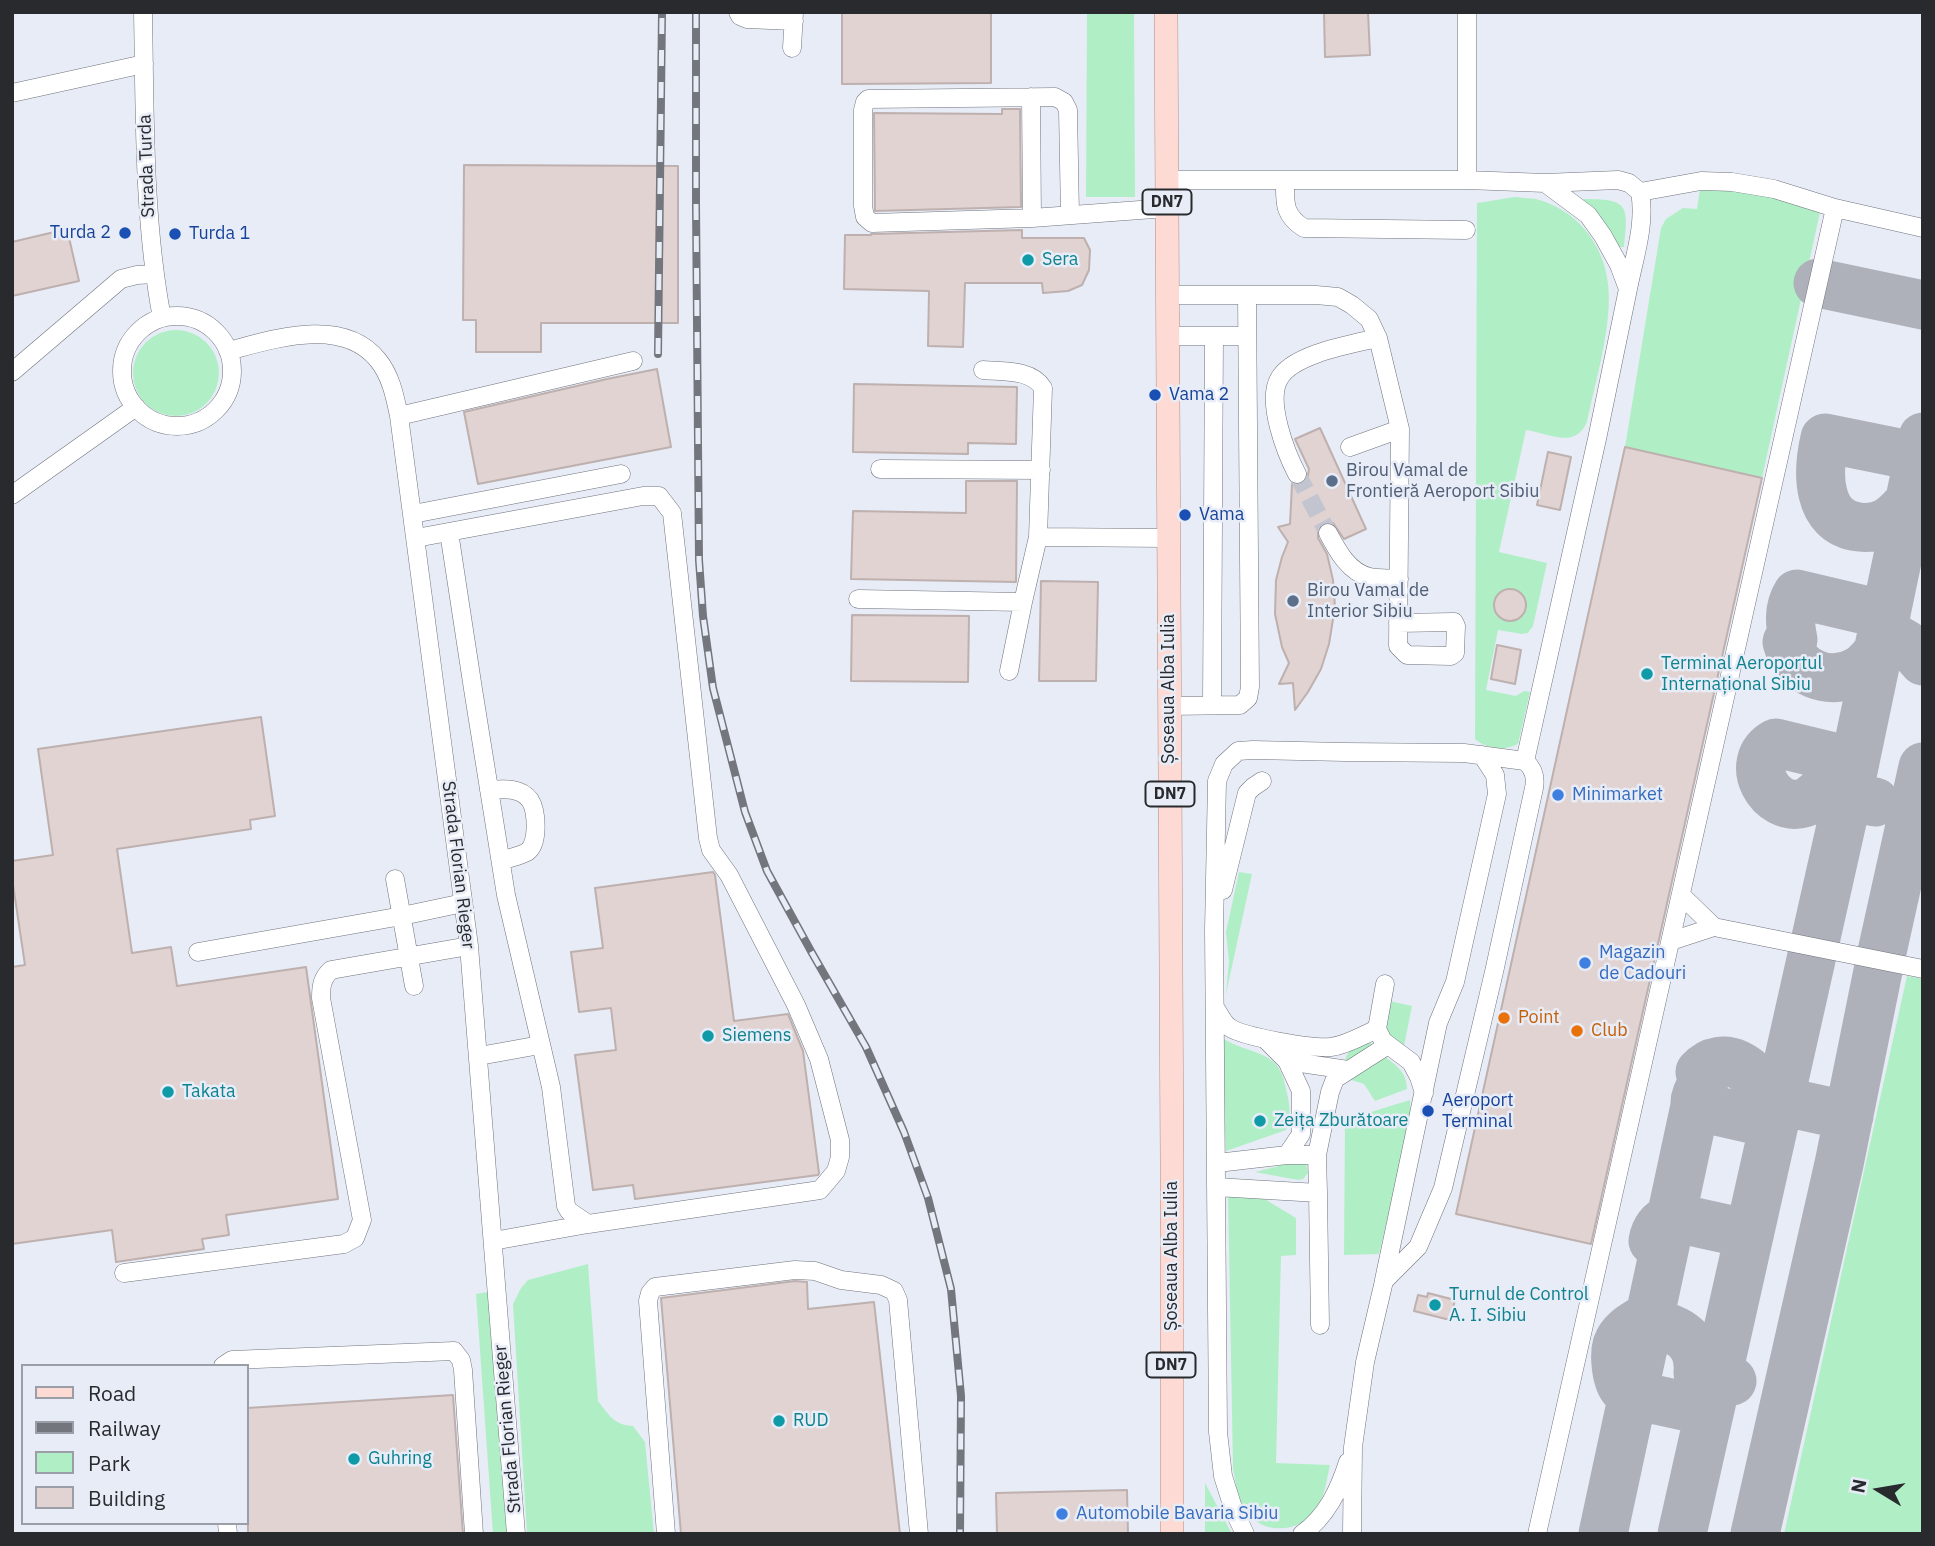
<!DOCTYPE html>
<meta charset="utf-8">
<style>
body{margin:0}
#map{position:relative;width:1935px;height:1546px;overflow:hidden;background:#e8ecf7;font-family:"IBM Plex Sans",sans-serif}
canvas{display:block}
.frame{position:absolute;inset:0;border:14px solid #282a2d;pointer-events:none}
.legend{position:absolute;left:21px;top:1364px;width:228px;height:161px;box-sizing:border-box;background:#e8ecf7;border:2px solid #9b9ea6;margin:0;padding:9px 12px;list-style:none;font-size:21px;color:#282a2d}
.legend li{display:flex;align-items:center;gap:14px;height:35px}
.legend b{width:35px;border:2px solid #9b9ea6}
.north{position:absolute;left:1844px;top:1455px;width:70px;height:70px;-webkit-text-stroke:5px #e8ecf7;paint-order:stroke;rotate:281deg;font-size:19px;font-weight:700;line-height:28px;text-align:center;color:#282a2d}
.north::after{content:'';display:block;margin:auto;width:24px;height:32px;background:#282a2d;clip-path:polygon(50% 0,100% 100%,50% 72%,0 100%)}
</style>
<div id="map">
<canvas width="1935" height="1546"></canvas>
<div class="frame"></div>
<ul class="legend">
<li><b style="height:9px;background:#fddad3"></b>Road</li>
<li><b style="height:9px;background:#73767c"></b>Railway</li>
<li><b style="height:19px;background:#b0efc6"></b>Park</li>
<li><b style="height:19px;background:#e0d3d1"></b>Building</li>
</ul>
<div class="north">N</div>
</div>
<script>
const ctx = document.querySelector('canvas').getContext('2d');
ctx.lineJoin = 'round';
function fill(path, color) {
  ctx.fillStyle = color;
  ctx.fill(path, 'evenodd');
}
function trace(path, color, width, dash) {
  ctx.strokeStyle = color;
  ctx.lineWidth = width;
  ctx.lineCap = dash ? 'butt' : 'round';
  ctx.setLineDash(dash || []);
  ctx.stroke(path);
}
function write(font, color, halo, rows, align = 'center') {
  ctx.font = font + ' "IBM Plex Sans",sans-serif';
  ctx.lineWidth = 5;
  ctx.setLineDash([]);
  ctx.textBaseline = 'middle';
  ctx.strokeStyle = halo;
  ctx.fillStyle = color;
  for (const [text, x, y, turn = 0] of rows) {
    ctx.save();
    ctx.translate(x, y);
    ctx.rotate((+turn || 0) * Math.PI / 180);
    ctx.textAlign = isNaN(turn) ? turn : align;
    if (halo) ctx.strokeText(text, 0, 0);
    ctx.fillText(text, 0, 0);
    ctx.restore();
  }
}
const green = new Path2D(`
 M 1087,12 L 1134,12 L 1135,197 L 1086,197 Z
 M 1701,181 L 1822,203 L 1762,478 L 1625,447 L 1661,228 L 1666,219 L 1683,208 L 1697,209 Z
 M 1515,197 C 1522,198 1529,198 1536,199 C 1576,209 1604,244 1608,284 C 1613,323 1595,383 1587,422 C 1575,450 1548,433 1526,430 L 1499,552 L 1547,563 L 1533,626 L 1528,633 L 1522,634 L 1498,630 L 1486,690 L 1516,696 L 1524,691 L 1530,692 L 1518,744 C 1505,751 1486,749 1475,739 L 1477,203 Z
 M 1583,199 C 1628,199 1629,204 1624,247 L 1618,247 L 1607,226 Z
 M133 373a43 43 0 1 1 86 0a43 43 0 1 1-86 0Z
 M 1239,872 L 1252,874 L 1226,994 L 1229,962 L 1226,932 Z
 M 1907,976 L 1923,979 L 1923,1534 L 1784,1534 Z
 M 1389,1001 L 1412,1006 L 1404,1046 C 1380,1035 1386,1024 1389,1001 Z
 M 1221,1037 C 1239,1051 1271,1050 1281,1072 C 1284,1078 1285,1086 1287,1093 C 1290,1107 1291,1117 1286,1130 L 1226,1151 Z
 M 1369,1041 C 1381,1060 1407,1063 1407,1089 L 1375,1101 L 1364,1084 L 1345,1078 C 1343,1055 1346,1049 1369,1041 Z
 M 1410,1100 L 1411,1118 L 1379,1254 L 1344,1255 L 1345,1120 Z
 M 1295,1159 L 1306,1163 L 1308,1173 L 1303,1179 L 1298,1180 L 1255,1172 L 1279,1166 Z
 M 1228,1194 L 1258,1195 L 1296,1218 L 1296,1255 L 1281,1256 L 1276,1463 L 1330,1465 C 1327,1478 1325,1495 1318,1507 C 1304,1532 1266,1536 1248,1514 C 1237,1502 1236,1484 1233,1468 Z
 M 588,1264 L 598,1401 C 609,1415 614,1425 633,1426 L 645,1442 L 654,1534 L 527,1534 L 513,1304 L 521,1288 L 528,1280 Z
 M 488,1292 L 508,1534 L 493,1534 L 476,1294 Z
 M 1205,1483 L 1232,1534 L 1205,1534 Z`);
const taxiway = new Path2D(`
 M 1818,283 L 1923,305
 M 1919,457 L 1825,438 C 1817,472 1816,522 1859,527 C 1884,530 1895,518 1910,501 L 1923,504
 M 1882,634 C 1899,639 1912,646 1923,661
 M 1878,652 C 1872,659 1866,667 1858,671 C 1830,687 1795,673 1787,642 L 1793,640 C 1790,624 1788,609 1797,594 L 1886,615
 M 1855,762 L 1776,743 C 1742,762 1770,813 1804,803 C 1811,801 1817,794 1823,790 L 1875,802
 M 1774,1124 L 1695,1106 C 1694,1096 1700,1088 1705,1079 L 1700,1072 C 1722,1047 1759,1069 1763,1097 L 1849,1116
 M 1653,1241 C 1655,1229 1661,1222 1672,1217 L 1749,1234
 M 1707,1411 L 1634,1395 C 1632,1394 1626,1391 1624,1389 C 1616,1381 1614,1355 1617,1345 C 1621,1333 1631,1327 1641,1321 C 1672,1326 1701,1336 1698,1373 L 1732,1381
 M 1603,1534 L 1695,1106
 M 1682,1534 L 1848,795 L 1923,437
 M 1755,1534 L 1839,1164 L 1880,961 L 1923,767`);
const building = new Path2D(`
 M 842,12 L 991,12 L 991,83 L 842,84 Z
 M 1324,12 L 1368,12 L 1370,55 L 1325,57 Z
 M 1002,109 L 1020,109 L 1021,207 L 875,211 L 874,113 L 1002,114 Z
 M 464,165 L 678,166 L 678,323 L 541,323 L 541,352 L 476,352 L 476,320 L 463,320 Z
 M 67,229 L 79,281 L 12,296 L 12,242 Z
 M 1022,230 L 1022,238 L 1084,238 L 1090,250 L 1089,270 L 1082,285 L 1068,291 L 1043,293 L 1042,283 L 965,283 L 963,347 L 928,346 L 929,291 L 844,289 L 845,235 L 871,235 L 871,234 Z
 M 657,369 L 671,447 L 478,484 L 464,412 L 607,379 Z
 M 854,384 L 1017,387 L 1016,444 L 968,443 L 968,454 L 853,452 Z
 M 1320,428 L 1366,529 L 1344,539 L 1333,523 L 1323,523 L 1318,528 L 1318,538 L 1327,554 L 1333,580 L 1335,607 L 1329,644 L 1321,669 L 1308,692 L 1295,710 L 1293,683 L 1279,684 L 1289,663 L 1282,647 L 1275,614 L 1276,580 L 1282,557 L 1288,542 L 1278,527 L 1290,524 L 1292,484 L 1297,485 L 1303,484 L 1308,475 L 1309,469 L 1295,439 Z
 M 1625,447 L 1762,478 L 1591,1244 L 1456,1214 Z
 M 1548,452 L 1571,457 L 1560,510 L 1537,505 Z
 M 966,481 L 1017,481 L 1016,582 L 851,579 L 853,511 L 966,513 Z
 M 1041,581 L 1098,582 L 1096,681 L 1039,681 Z
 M1494 605a16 16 0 1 1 32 0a16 16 0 1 1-32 0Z
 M 852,615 L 969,616 L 968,682 L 851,681 Z
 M 1497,645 L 1521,650 L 1515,684 L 1491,679 Z
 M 261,717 L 275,816 L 250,820 L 251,829 L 117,849 L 132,953 L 171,947 L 177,986 L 306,967 L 338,1199 L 226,1215 L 229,1235 L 202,1239 L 204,1249 L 116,1262 L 112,1230 L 12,1244 L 12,967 L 25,965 L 12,878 L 12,861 L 53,855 L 38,749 Z
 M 713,872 L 715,875 L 734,1021 L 788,1014 L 803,1051 L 819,1173 L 818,1175 L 635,1199 L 633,1185 L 593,1190 L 575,1055 L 616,1050 L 611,1008 L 579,1012 L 571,952 L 603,948 L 595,888 Z
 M 795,1281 L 807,1282 L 808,1309 L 874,1302 L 900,1534 L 681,1534 L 661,1298 Z
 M 1428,1293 L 1455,1300 L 1450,1320 L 1414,1311 L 1418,1295 L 1427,1297 Z
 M 453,1395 L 463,1534 L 248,1534 L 247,1408 Z
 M 1127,1490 L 1128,1534 L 997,1534 L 996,1493 Z`);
const minorTunnel = new Path2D(`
 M 1297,474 L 1328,533`);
const minor = new Path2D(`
 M 143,12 C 145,114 143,218 162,318
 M 738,12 L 740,16 L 747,19 L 794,21
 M 1467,12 L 1467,180
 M 792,48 L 794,12
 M 12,93 L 144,64
 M 1031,97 L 1032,218 L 1167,208
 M 1167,180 L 1467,180 L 1545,183 L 1588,215 L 1603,236 L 1619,265 L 1628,289 L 1597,439 L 1525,761
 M 1285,180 C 1285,202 1283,215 1304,228 L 1466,230
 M 1545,183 L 1618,180 L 1629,183 L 1640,192 C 1646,224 1634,258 1628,289
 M 1640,192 L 1701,181 L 1732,182 L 1774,189 L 1835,208 L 1923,228
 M 1032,218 L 872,223 L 865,217 L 863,206 L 863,110 L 865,102 L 868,99 L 1055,97 L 1064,102 L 1068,110 L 1070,215
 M 1167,295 L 1316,295 L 1338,297 L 1352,305 L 1369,319 L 1378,338 L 1400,429 L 1398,646 L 1407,655 L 1451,656 L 1455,653 L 1456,626 L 1454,622 L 1398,623
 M122 371a55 55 0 1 1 110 0a55 55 0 1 1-110 0Z
 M 1168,336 L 1247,336
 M 228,351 C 274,339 343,316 378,360 C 391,376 395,397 399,416 L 469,946 L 516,1534
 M 983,370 C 1004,372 1031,369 1043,388 L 1038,537 L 1023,602 L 1009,671
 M 12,372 L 121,279 L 137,275 L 154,274
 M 399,416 L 633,361
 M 1350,447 L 1400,429
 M 880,469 L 1041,470
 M 1297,474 C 1286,453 1266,402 1279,379 C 1292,354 1352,344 1378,338
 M 12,495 L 136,407
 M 413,514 L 621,474
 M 449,532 L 473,689 L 506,895 L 551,1087 L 566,1206 L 569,1211 L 588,1224
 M 1328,533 C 1337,550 1349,573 1370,577 C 1379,579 1390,578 1399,579
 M 1038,537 L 1168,538
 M 416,538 L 643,496 L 659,496 L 672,513 L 708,838 L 711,850 L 729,875 L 796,1005 L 819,1059 L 840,1140 L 840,1157 L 836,1171 L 820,1190 L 588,1224 L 493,1241
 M 858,599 L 1023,602
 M 1212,705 L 1214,336
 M 1169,706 L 1240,705 L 1248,698 L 1250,687 L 1247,295
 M 489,790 C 503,789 520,787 530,800 C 537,811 539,844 527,852 C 520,856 509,858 501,861
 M 395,879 L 414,986
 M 1223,890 L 1247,793 L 1253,787 L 1262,781
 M 1681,895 L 1714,927
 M 1671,941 L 1714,927 L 1923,969
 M 198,952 L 402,916 L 463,903
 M 1385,984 L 1377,1029 L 1383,1041 L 1411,1062 L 1419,1077 L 1424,1093
 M 1216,1009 C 1220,1015 1223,1023 1229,1027 C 1242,1037 1314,1049 1331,1047 C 1347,1045 1363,1035 1377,1029
 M 1265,1039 L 1287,1061 L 1301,1091 L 1301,1134 L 1287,1155
 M 479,1056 L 540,1045
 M 1287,1061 L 1348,1070
 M 1317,1155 L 1330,1092 L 1335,1079 L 1388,1045
 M 1216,1187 L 1318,1193 L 1317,1155 L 1287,1155 L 1217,1163
 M 1318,1193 L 1320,1325
 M 124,1273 L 344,1244 L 355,1238 L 362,1220 L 321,998 C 321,986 322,978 331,970 L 469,946
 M 1384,1280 L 1438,1023 L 1455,982 L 1497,794 L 1495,775 L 1482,755
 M 223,1366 L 232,1360 L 454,1351 L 461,1360 L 463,1370 L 474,1534
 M 227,1523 L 228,1534
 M 666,1534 L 648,1301 L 650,1293 L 655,1287 L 795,1270 L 815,1271 L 841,1280 L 881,1285 L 894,1291 L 898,1300 L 919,1534
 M 1245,1534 L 1234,1511 L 1223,1476 L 1218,1432 L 1214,930 L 1217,781 L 1224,764 L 1238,751 L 1253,750 L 1345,752 L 1464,753 L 1525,761 C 1534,769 1536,777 1534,788 L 1494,972 L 1443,1188 L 1418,1247 L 1384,1281 L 1365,1362 L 1353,1447 L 1352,1534
 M 1302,1534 C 1327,1516 1339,1490 1348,1462
 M 1537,1534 L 1835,208`);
const major = new Path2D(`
 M 1166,12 L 1172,1161 L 1172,1534`);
const rail = new Path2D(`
 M 696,12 L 696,205 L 699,560 L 703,616 L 713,688 L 745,812 L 767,871 L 812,953 L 866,1047 L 904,1132 L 928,1198 L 951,1289 L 961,1396 L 960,1534
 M 658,354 L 662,12`);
const markers = [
 [125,233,7,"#1a4fb4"],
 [175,234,7,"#1a4fb4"],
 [1028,260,7,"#0f9aa8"],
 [1155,395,7,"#1a4fb4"],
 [1332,481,7,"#5c6f8a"],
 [1185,515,7,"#1a4fb4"],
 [1293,601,7,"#5c6f8a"],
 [1647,674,7,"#0f9aa8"],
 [1558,795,7,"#3f7fe0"],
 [1585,963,7,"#3f7fe0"],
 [1504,1018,7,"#e8710a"],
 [1577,1031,7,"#e8710a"],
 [708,1036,7,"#0f9aa8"],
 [168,1092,7,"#0f9aa8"],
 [1428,1111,7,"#1a4fb4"],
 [1260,1121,7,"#0f9aa8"],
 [1435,1305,7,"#0f9aa8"],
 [779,1421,7,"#0f9aa8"],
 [354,1459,7,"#0f9aa8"],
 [1062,1514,7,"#3f7fe0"]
];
const shields = [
 [1167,202,49],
 [1170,794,49],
 [1171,1365,49]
];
const shieldNames = [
 ["DN7",1167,202],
 ["DN7",1170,794],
 ["DN7",1171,1365]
];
const streetNames = [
 ["Strada Turda",147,166,-92],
 ["Șoseaua Alba Iulia",1169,689,-90],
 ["Strada Florian Rieger",458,865,83],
 ["Șoseaua Alba Iulia",1172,1256,-90],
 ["Strada Florian Rieger",508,1429,-95]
];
const transitNames = [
 ["Turda 2",111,233,"right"],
 ["Turda 1",189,234],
 ["Vama 2",1169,395],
 ["Vama",1199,515],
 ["Aeroport",1442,1101],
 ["Terminal",1442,1122]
];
const cultureNames = [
 ["Sera",1042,260],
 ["Terminal Aeroportul",1661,664],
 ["Internațional Sibiu",1661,685],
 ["Siemens",722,1036],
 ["Takata",182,1092],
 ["Zeița Zburătoare",1274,1121],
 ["Turnul de Control",1449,1295],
 ["A. I. Sibiu",1449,1316],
 ["RUD",793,1421],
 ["Guhring",368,1459]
];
const serviceNames = [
 ["Birou Vamal de",1346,471],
 ["Frontieră Aeroport Sibiu",1346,492],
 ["Birou Vamal de",1307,591],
 ["Interior Sibiu",1307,612]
];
const shopNames = [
 ["Minimarket",1572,795],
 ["Magazin",1599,953],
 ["de Cadouri",1599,974],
 ["Automobile Bavaria Sibiu",1076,1514]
];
const foodNames = [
 ["Point",1518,1018],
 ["Club",1591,1031]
];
fill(green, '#b0efc6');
trace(taxiway, '#aeb1ba', 49);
fill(building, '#e0d3d1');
trace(building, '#bdb0ae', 2);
trace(minorTunnel, '#c2c5cf', 18, [18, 9]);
trace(minor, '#6f737c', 19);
trace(major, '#b18d85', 24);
trace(minor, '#fff', 18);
trace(major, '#fddad3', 23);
trace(rail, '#73767c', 8);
trace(rail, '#e8ecf7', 5, [16]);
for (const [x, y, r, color] of markers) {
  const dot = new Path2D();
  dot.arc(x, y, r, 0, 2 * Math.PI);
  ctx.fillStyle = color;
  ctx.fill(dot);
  trace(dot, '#e8ecf7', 2.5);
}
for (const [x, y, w] of shields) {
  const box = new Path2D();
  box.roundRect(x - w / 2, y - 12.5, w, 25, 5);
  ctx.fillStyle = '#e8ecf7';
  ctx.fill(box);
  trace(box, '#282a2d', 2);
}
write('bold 16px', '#282a2d', null, shieldNames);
write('18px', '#282a2d', '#e8ecf7', streetNames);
write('18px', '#164399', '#e8ecf7', transitNames, 'left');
write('18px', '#0d838f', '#e8ecf7', cultureNames, 'left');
write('18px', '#4e5e75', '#e8ecf7', serviceNames, 'left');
write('18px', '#366cbe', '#e8ecf7', shopNames, 'left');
write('18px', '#c56008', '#e8ecf7', foodNames, 'left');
</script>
